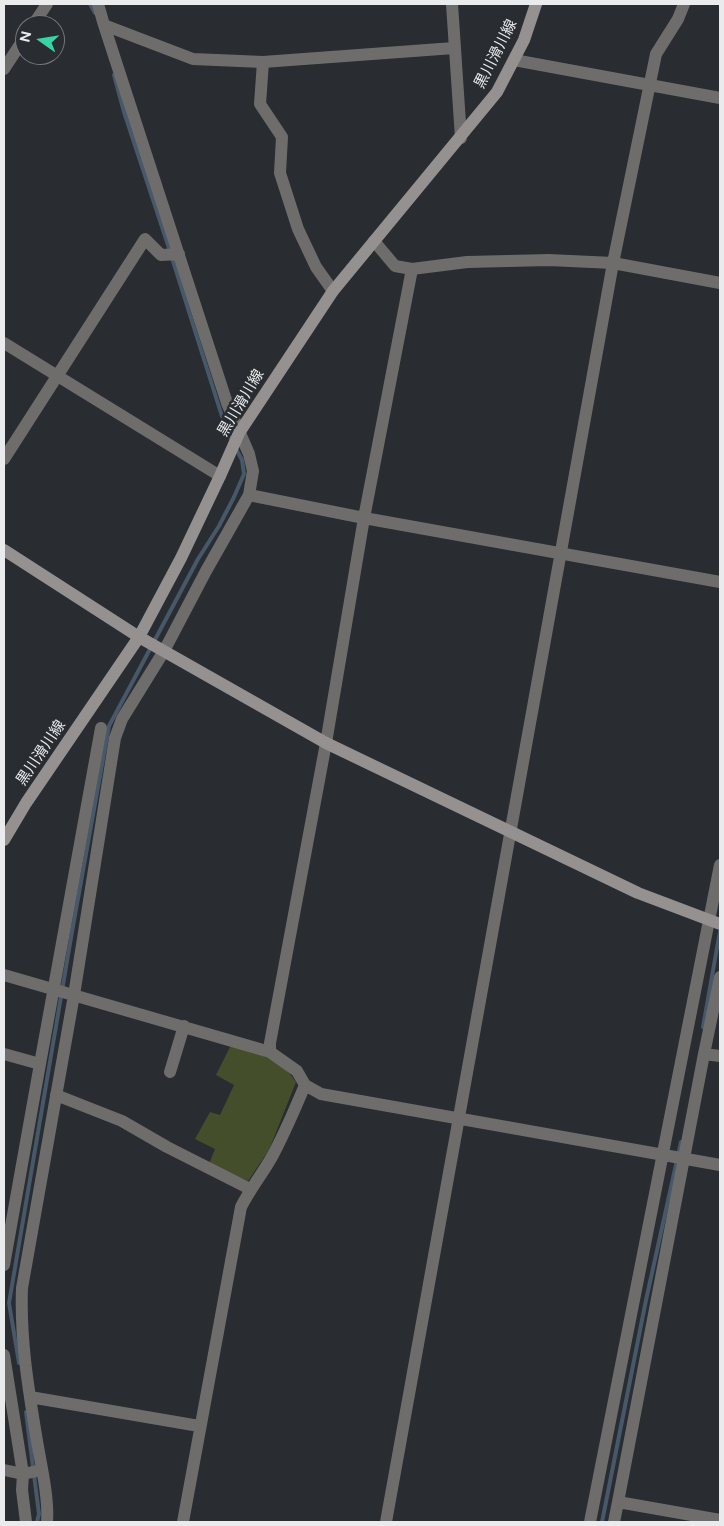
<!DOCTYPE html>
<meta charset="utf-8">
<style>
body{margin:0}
#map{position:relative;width:724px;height:1526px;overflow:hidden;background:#292c30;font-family:Figtree,sans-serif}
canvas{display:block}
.frame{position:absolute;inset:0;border:5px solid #e9ebed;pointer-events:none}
.north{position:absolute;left:15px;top:15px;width:50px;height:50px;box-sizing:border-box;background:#292c30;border:1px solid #76787c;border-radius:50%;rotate:283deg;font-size:14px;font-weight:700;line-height:20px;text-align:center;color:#e9ebed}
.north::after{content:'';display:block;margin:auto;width:18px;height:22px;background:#37d4a6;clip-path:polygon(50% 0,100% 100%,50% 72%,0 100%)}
</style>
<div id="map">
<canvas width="724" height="1526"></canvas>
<div class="frame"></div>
<div class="north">N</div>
</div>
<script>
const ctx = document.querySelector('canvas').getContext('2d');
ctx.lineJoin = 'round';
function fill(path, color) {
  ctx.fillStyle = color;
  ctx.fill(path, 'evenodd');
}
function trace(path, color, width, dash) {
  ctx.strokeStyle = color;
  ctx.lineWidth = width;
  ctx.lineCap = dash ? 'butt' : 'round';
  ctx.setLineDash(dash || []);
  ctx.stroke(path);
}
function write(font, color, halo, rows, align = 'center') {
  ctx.font = font + ' Figtree,"Noto Sans JP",sans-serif';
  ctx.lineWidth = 5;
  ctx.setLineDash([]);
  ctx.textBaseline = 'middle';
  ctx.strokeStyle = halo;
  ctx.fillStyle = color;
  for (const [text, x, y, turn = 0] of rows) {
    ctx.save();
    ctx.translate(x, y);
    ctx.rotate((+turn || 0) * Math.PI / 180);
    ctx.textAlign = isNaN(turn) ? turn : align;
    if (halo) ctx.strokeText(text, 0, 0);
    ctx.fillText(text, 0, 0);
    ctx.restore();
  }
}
const green = new Path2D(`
 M 231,1045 C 256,1053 281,1058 296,1082 L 269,1150 L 248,1181 L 209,1164 L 215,1149 L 195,1139 L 210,1112 L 220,1115 L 234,1085 L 216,1075 Z`);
const stream = new Path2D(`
 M 90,4 L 95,13
 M 114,75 L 124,112 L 170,251
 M 172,258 L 226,429 L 232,441
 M 703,1027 L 720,931
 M 19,1363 L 9,1303 L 72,932 L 109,726 L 198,559 L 219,526 L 234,497 L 244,474 L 242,460 L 235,447
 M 26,1412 L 39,1514 L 37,1522
 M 602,1522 L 646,1300 L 681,1142`);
const street = new Path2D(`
 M 98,4 L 104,25 L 227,403 L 249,454 L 253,471 L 249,495 L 364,518 L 720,582
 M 452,4 L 461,138
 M 33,25 L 47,4
 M 104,25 L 193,59 L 263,62 L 454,48
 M 514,60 L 720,98
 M 263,62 L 260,104 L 282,137 L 280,173 L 298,229 L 316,267 L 333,291
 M 4,69 L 25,37
 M 374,241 L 395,266 L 412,269 L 467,262 L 549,260 L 613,263 L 720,283
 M 4,343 L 220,476
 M 4,459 L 145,239 L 161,255 L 179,254
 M 4,975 L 270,1052 L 297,1071 L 305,1085 L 321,1094 L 720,1165
 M 720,977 L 704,1054 L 720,1056
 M 270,1052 L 270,1043 L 326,743 L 364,518 L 412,269
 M 4,1054 L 40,1064 L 101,728
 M 704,1054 L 618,1502 L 720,1520
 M 170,1072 L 184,1026
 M 56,1095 L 122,1121 L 167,1147 L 250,1189
 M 4,1265 L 40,1064
 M 4,1355 L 23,1474 L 22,1490 L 26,1522
 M 30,1397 L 199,1426
 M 4,1470 L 23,1474 L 42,1470
 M 47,1522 C 49,1496 40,1461 36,1435 C 28,1387 20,1337 22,1288 L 74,995 L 115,738 L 122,719 L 164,651 L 206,571 L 249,495
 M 183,1522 L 241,1207 C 250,1189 263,1173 273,1155 C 285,1132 295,1109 305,1085
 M 386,1522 L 613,263 L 656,54 L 678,19 L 684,4
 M 590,1522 L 720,865
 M 614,1522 L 618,1502`);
const secondary = new Path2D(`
 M 4,550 L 139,637 L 326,743 L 638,893 L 720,924
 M 4,840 L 26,803 L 139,637 L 181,558 L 220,476 L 239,433 L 333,291 L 497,92 L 524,40 L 536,4`);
const streetNames = [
 ["黒川滑川線",496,54,-63],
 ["黒川滑川線",241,403,-59],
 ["黒川滑川線",41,753,-56]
];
fill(green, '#454e2a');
trace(stream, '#46586a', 4);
trace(street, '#6f6d6c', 12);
trace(secondary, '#959191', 12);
write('15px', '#e9ebed', '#292c30', streetNames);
</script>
